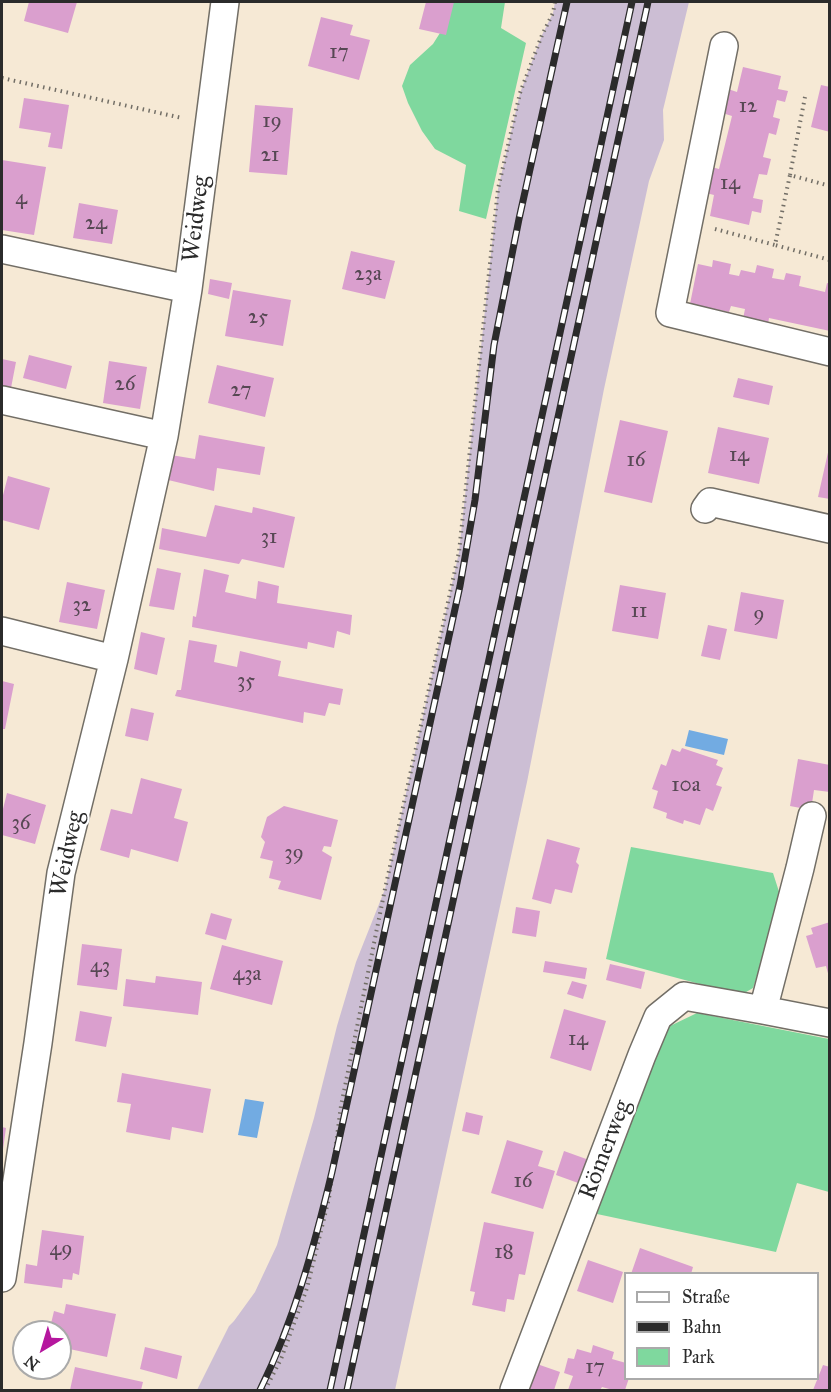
<!DOCTYPE html>
<meta charset="utf-8">
<style>
body{margin:0}
#map{position:relative;width:831px;height:1392px;overflow:hidden;background:#f6e9d5;font-family:"IM FELL Great Primer",serif}
canvas{display:block}
.frame{position:absolute;inset:0;border:3px solid #2b2b2b;pointer-events:none}
.legend{position:absolute;left:624px;top:1272px;width:195px;height:108px;box-sizing:border-box;background:#fff;border:2px solid #aaa;margin:0;padding:8px 10px;list-style:none;font-size:18px;color:#2b2b2b}
.legend li{display:flex;align-items:center;gap:12px;height:30px}
.legend b{width:30px;border:2px solid #aaa}
.north{position:absolute;left:12px;top:1320px;width:60px;height:60px;box-sizing:border-box;background:#fff;border:2px solid #aaa;border-radius:50%;rotate:218deg;font-size:16px;font-weight:700;line-height:24px;text-align:center;color:#2b2b2b}
.north::after{content:'';display:block;margin:auto;width:21px;height:27px;background:#b5179e;clip-path:polygon(50% 0,100% 100%,50% 72%,0 100%)}
</style>
<div id="map">
<canvas width="831" height="1392"></canvas>
<div class="frame"></div>
<ul class="legend">
<li><b style="height:8px;background:#fff"></b>Straße</li>
<li><b style="height:8px;background:#2b2b2b"></b>Bahn</li>
<li><b style="height:16px;background:#7fd89e"></b>Park</li>
</ul>
<div class="north">N</div>
</div>
<script>
const ctx = document.querySelector('canvas').getContext('2d');
ctx.lineJoin = 'round';
function fill(path, color) {
  ctx.fillStyle = color;
  ctx.fill(path, 'evenodd');
}
function trace(path, color, width, dash) {
  ctx.strokeStyle = color;
  ctx.lineWidth = width;
  ctx.lineCap = dash ? 'butt' : 'round';
  ctx.setLineDash(dash || []);
  ctx.stroke(path);
}
function write(font, color, halo, rows, align = 'center') {
  ctx.font = font + ' "IM FELL Great Primer",serif';
  ctx.lineWidth = 4.5;
  ctx.setLineDash([]);
  ctx.textBaseline = 'middle';
  ctx.strokeStyle = halo;
  ctx.fillStyle = color;
  for (const [text, x, y, turn = 0] of rows) {
    ctx.save();
    ctx.translate(x, y);
    ctx.rotate((+turn || 0) * Math.PI / 180);
    ctx.textAlign = isNaN(turn) ? turn : align;
    if (halo) ctx.strokeText(text, 0, 0);
    ctx.fillText(text, 0, 0);
    ctx.restore();
  }
}
const industrial = new Path2D(`
 M 555,2 L 689,2 L 663,110 L 664,140 L 649,181 L 604,389 L 527,782 L 395,1390 L 197,1390 L 229,1326 L 234,1321 L 255,1292 L 277,1245 L 314,1118 L 337,1026 L 356,962 L 385,889 L 459,552 L 498,189 L 520,93 L 542,35 L 553,13 Z`);
const green = new Path2D(`
 M 449,2 L 505,2 L 501,28 L 526,43 L 486,219 L 459,211 L 466,165 L 435,149 L 422,131 L 408,103 L 402,86 L 410,65 L 433,44 L 445,25 Z
 M 631,847 L 773,873 L 782,901 L 753,988 L 741,995 L 606,959 Z
 M 697,1013 L 829,1039 L 829,1192 L 797,1183 L 776,1252 L 597,1214 L 652,1051 L 670,1026 Z`);
const water = new Path2D(`
 M 689,730 L 728,739 L 724,755 L 685,746 Z
 M 245,1099 L 264,1102 L 257,1138 L 238,1135 Z`);
const building = new Path2D(`
 M 29,2 L 77,2 L 68,33 L 24,21 Z
 M 426,2 L 454,2 L 446,35 L 419,29 Z
 M 321,17 L 353,25 L 350,35 L 370,40 L 359,80 L 308,66 Z
 M 743,67 L 781,76 L 778,89 L 788,91 L 785,102 L 777,100 L 773,117 L 780,119 L 776,135 L 769,133 L 763,157 L 771,159 L 767,175 L 759,174 L 753,198 L 763,200 L 761,213 L 752,211 L 749,225 L 710,216 L 714,195 L 702,192 L 708,166 L 719,169 L 732,116 L 719,112 L 725,88 L 737,92 Z
 M 821,85 L 830,87 L 830,132 L 811,127 Z
 M 24,98 L 69,105 L 62,149 L 48,147 L 51,133 L 19,128 Z
 M 255,105 L 293,108 L 287,175 L 249,172 Z
 M 2,160 L 46,167 L 34,235 L 2,230 Z
 M 79,203 L 118,210 L 112,244 L 73,238 Z
 M 351,251 L 395,261 L 385,299 L 342,289 Z
 M 713,260 L 731,264 L 729,274 L 739,276 L 741,270 L 755,273 L 757,265 L 774,269 L 772,278 L 784,280 L 786,273 L 801,276 L 799,286 L 825,292 L 827,283 L 830,284 L 830,331 L 769,318 L 767,330 L 742,324 L 745,309 L 731,306 L 729,312 L 690,304 L 698,264 L 712,267 Z
 M 210,279 L 232,283 L 229,299 L 208,294 Z
 M 233,290 L 291,300 L 283,346 L 225,336 Z
 M 29,355 L 72,366 L 66,389 L 23,378 Z
 M 2,359 L 16,362 L 11,388 L 2,387 Z
 M 109,361 L 147,367 L 140,409 L 103,403 Z
 M 217,365 L 274,378 L 265,417 L 208,403 Z
 M 738,378 L 773,386 L 769,405 L 733,397 Z
 M 620,420 L 668,431 L 652,503 L 604,492 Z
 M 718,427 L 769,438 L 759,484 L 708,473 Z
 M 199,435 L 265,447 L 260,475 L 217,468 L 214,491 L 164,479 L 171,455 L 195,459 Z
 M 829,448 L 830,449 L 830,499 L 818,497 Z
 M 8,476 L 50,488 L 39,530 L 2,520 L 2,499 Z
 M 215,505 L 252,513 L 253,507 L 295,517 L 284,568 L 242,559 L 239,564 L 159,549 L 162,528 L 206,537 Z
 M 157,568 L 181,573 L 174,610 L 149,606 Z
 M 204,569 L 229,575 L 225,592 L 256,599 L 258,581 L 279,586 L 277,603 L 352,615 L 350,635 L 337,631 L 334,648 L 308,642 L 307,649 L 192,627 L 193,616 L 196,617 Z
 M 67,582 L 105,590 L 97,629 L 59,622 Z
 M 620,585 L 666,593 L 658,639 L 612,631 Z
 M 741,592 L 784,600 L 777,639 L 734,631 Z
 M 708,625 L 727,629 L 720,660 L 701,656 Z
 M 141,632 L 165,638 L 157,675 L 134,669 Z
 M 189,640 L 217,645 L 214,662 L 237,667 L 240,651 L 281,661 L 278,676 L 343,689 L 340,705 L 329,703 L 325,716 L 304,712 L 303,723 L 175,696 L 177,690 L 181,690 Z
 M 2,681 L 14,684 L 5,729 L 2,729 Z
 M 131,708 L 154,713 L 148,741 L 125,736 Z
 M 682,748 L 718,760 L 716,765 L 723,768 L 716,785 L 722,787 L 713,811 L 706,808 L 700,825 L 684,820 L 683,824 L 666,818 L 667,813 L 653,808 L 658,791 L 652,789 L 661,764 L 666,766 L 672,749 L 680,752 Z
 M 798,759 L 830,765 L 830,792 L 814,790 L 811,810 L 790,806 Z
 M 141,778 L 182,789 L 174,818 L 188,822 L 178,862 L 131,849 L 129,858 L 100,850 L 111,809 L 132,814 Z
 M 7,793 L 46,805 L 35,844 L 2,835 L 2,813 Z
 M 284,806 L 338,820 L 331,847 L 324,846 L 322,851 L 332,857 L 321,900 L 278,889 L 281,881 L 269,878 L 273,861 L 260,858 L 265,842 L 261,837 L 267,817 Z
 M 547,839 L 580,848 L 576,862 L 579,865 L 572,893 L 555,889 L 551,904 L 532,899 Z
 M 516,907 L 540,911 L 536,937 L 512,933 Z
 M 211,913 L 232,919 L 226,940 L 205,934 Z
 M 830,922 L 830,977 L 829,977 L 826,966 L 816,968 L 806,936 L 813,934 L 811,928 Z
 M 82,944 L 122,949 L 117,990 L 77,985 Z
 M 222,945 L 283,961 L 272,1005 L 210,989 Z
 M 545,961 L 587,968 L 585,979 L 543,972 Z
 M 610,964 L 645,972 L 641,989 L 606,980 Z
 M 156,976 L 202,982 L 198,1015 L 123,1006 L 126,979 L 155,983 Z
 M 572,981 L 587,985 L 583,999 L 567,994 Z
 M 564,1009 L 606,1021 L 591,1071 L 550,1058 Z
 M 80,1011 L 112,1017 L 106,1047 L 75,1041 Z
 M 122,1073 L 211,1089 L 203,1133 L 172,1127 L 170,1140 L 126,1132 L 131,1104 L 117,1102 Z
 M 466,1112 L 483,1116 L 479,1135 L 462,1131 Z
 M 2,1127 L 6,1128 L 3,1149 L 2,1148 Z
 M 507,1140 L 543,1151 L 538,1166 L 555,1171 L 543,1209 L 491,1193 Z
 M 564,1151 L 589,1160 L 581,1184 L 556,1175 Z
 M 484,1222 L 534,1232 L 525,1275 L 519,1274 L 514,1300 L 507,1299 L 505,1312 L 472,1305 L 475,1292 L 470,1291 Z
 M 42,1230 L 84,1236 L 79,1275 L 73,1273 L 72,1280 L 63,1279 L 62,1288 L 24,1283 L 26,1264 L 37,1266 Z
 M 640,1248 L 693,1267 L 691,1274 L 631,1274 Z
 M 588,1260 L 623,1272 L 613,1303 L 577,1291 Z
 M 66,1304 L 116,1314 L 107,1357 L 60,1347 L 60,1332 L 49,1332 L 54,1311 L 64,1314 Z
 M 593,1345 L 614,1352 L 612,1359 L 626,1363 L 626,1378 L 629,1378 L 625,1390 L 613,1390 L 602,1387 L 600,1390 L 568,1390 L 573,1376 L 564,1373 L 568,1358 L 574,1359 L 577,1349 L 591,1353 Z
 M 145,1347 L 182,1356 L 177,1379 L 140,1369 Z
 M 537,1364 L 560,1372 L 554,1390 L 532,1390 L 528,1389 Z
 M 823,1365 L 830,1367 L 830,1390 L 813,1390 Z
 M 75,1367 L 143,1382 L 141,1390 L 70,1390 Z`);
const path = new Path2D(`
 M 2,78 L 182,118
 M 790,175 L 805,97
 M 830,186 L 790,175 L 775,245 L 830,260
 M 715,229 L 775,245
 M 265,1390 L 281,1359 L 307,1288 L 329,1198 L 341,1106 L 385,889 L 459,552 L 498,189 L 520,93 L 542,35 L 553,13 L 555,2`);
const minor = new Path2D(`
 M 724,46 L 670,313 L 830,352
 M 2,249 L 188,289
 M 2,400 L 164,436
 M 705,509 L 710,502 L 830,529
 M 2,631 L 114,659
 M 763,1010 L 800,868 L 812,816
 M 2,1278 L 38,1043 L 61,873 L 114,659 L 164,436 L 188,289 L 225,2
 M 514,1390 L 642,1055 L 658,1017 L 684,996 L 763,1010 L 830,1023`);
const rail = new Path2D(`
 M 260,1390 C 294,1321 314,1247 332,1172 L 460,586 L 475,500 L 494,345 L 519,219 L 567,2
 M 330,1390 L 632,2
 M 347,1390 L 648,2`);
const numberNames = [
 ["17",339,53],
 ["12",748,107],
 ["19",272,122],
 ["21",270,156],
 ["14",730,184],
 ["4",21,199],
 ["24",96,224],
 ["23a",368,275],
 ["25",258,318],
 ["26",125,385],
 ["27",241,391],
 ["14",739,456],
 ["16",636,461],
 ["31",269,538],
 ["32",82,606],
 ["11",639,612],
 ["9",759,615],
 ["35",246,682],
 ["10a",686,786],
 ["36",21,824],
 ["39",294,854],
 ["43",100,967],
 ["43a",247,975],
 ["14",578,1040],
 ["16",523,1182],
 ["49",61,1250],
 ["18",504,1253],
 ["17",595,1368]
];
const streetNames = [
 ["Weidweg",197,219,-83],
 ["Weidweg",68,854,-78],
 ["Römerweg",606,1150,-69]
];
fill(industrial, '#ccbed4');
fill(green, '#7fd89e');
fill(water, '#72abe2');
fill(building, '#da9fce');
trace(minor, '#726e66', 30);
trace(path, '#726e66', 4, [1.5, 4.5]);
trace(minor, '#fff', 27);
trace(rail, '#2b2b2b', 7);
trace(rail, '#fff', 4.5, [14]);
write('21px', '#574854', null, numberNames);
write('24px', '#2b2b2b', '#fff', streetNames);
</script>
